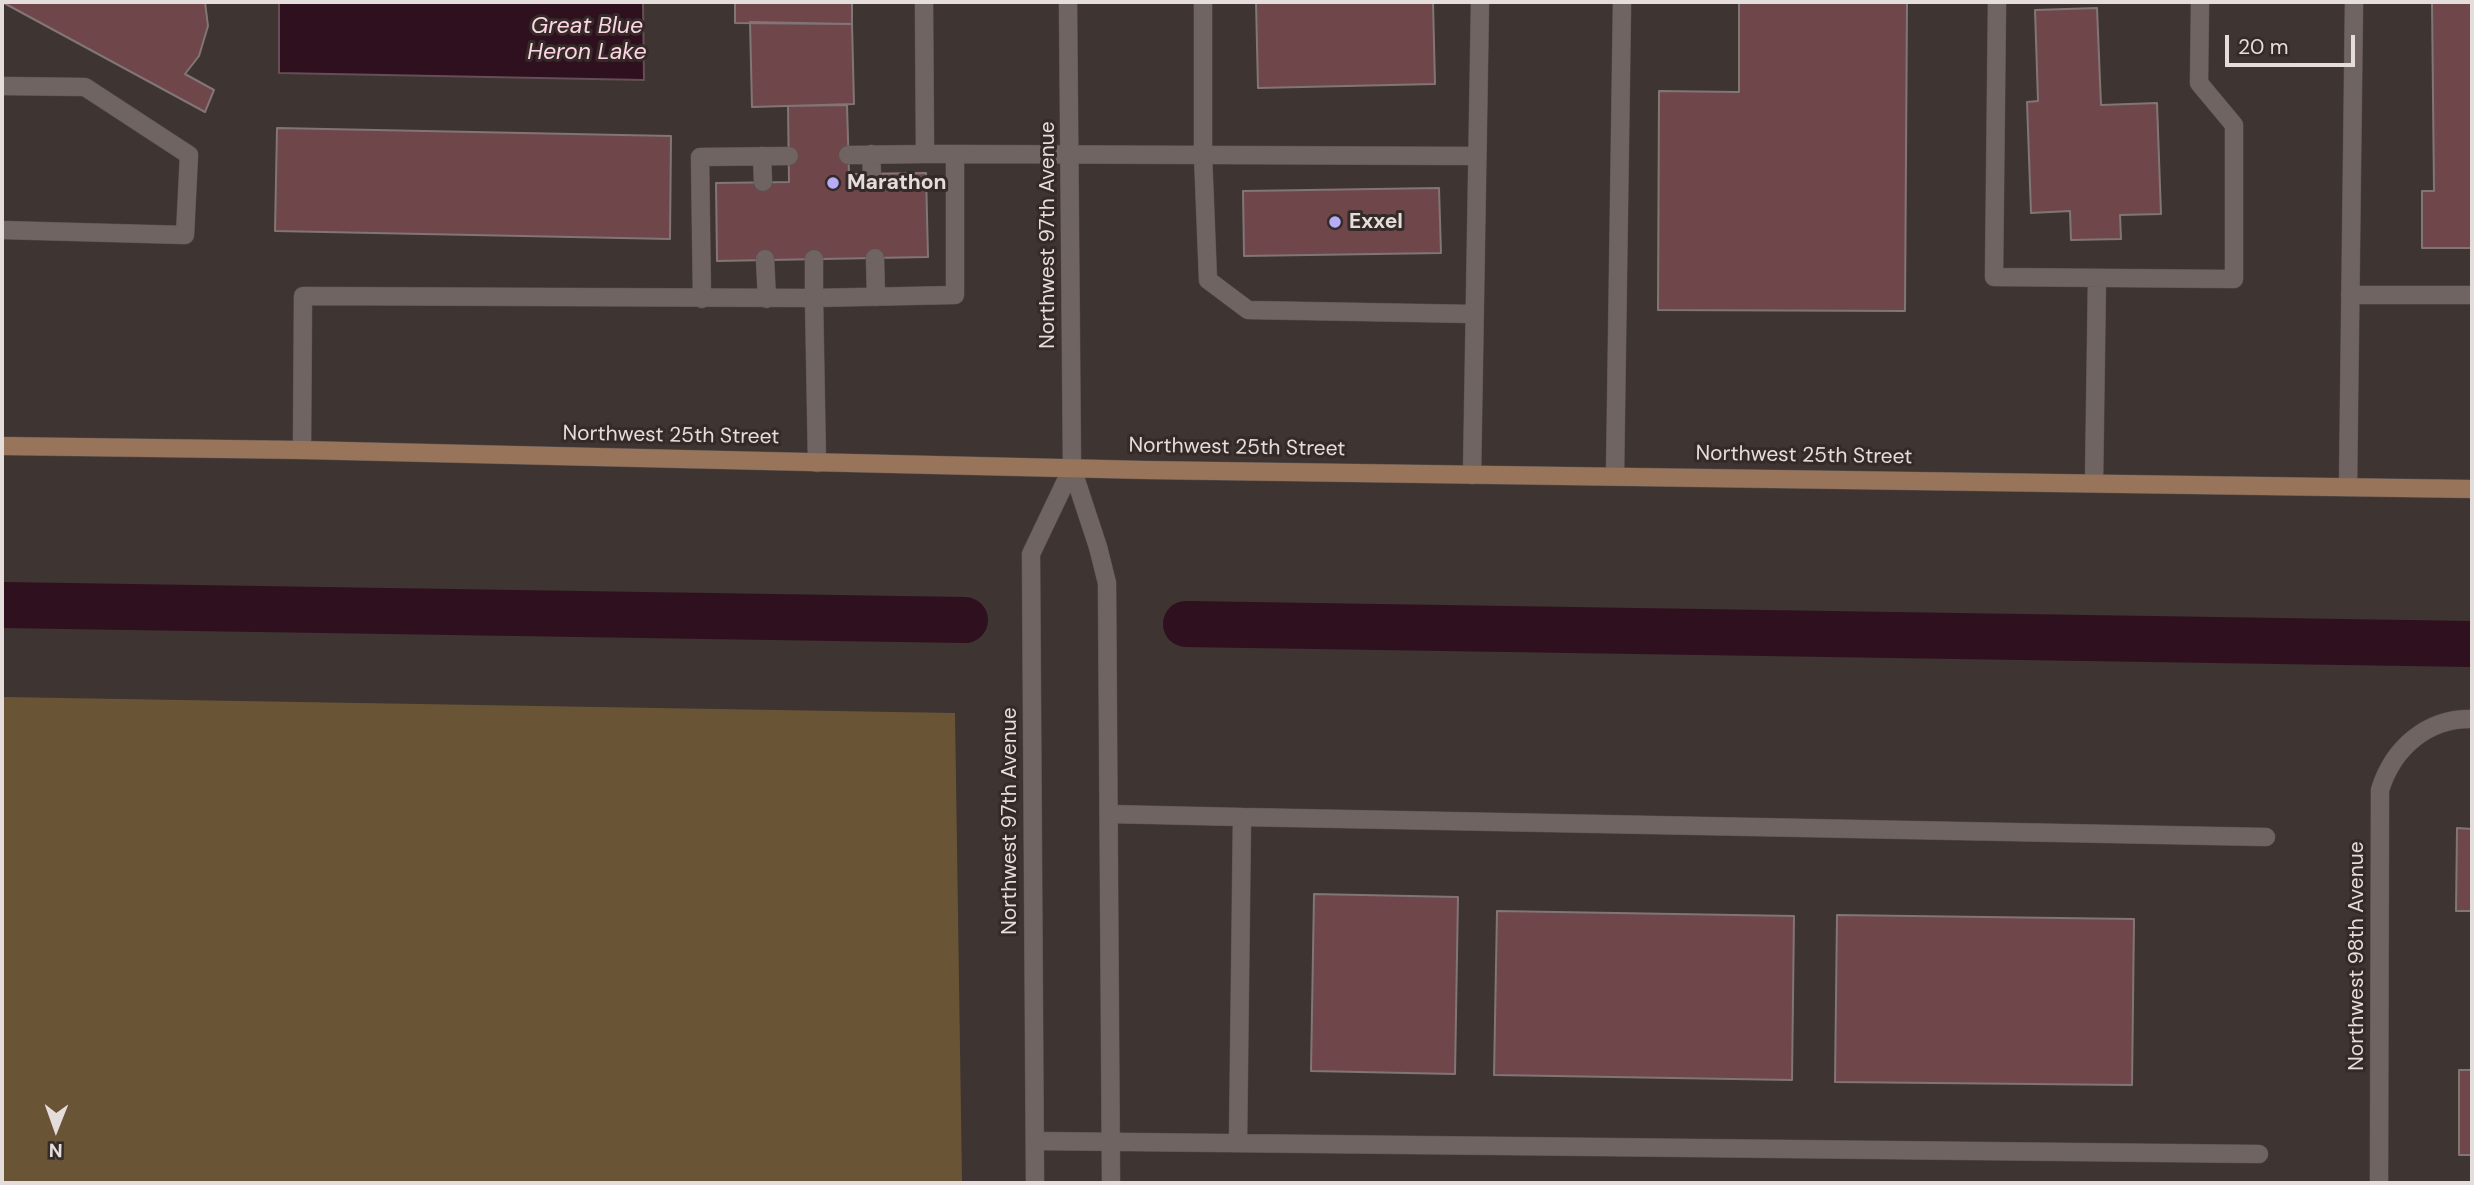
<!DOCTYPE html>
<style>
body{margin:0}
#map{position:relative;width:2474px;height:1185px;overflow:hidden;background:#3e3431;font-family:"DM Sans",sans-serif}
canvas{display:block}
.frame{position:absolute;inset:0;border:4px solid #e4dddc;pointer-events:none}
.north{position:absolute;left:21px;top:1094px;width:70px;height:70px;-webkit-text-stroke:5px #342a27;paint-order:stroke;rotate:181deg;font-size:19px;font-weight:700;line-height:28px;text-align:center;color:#e4dddc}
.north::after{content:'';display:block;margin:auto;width:24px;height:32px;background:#e4dddc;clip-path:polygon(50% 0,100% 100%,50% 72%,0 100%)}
.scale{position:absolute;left:2225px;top:35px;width:130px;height:32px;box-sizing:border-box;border:4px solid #e4dddc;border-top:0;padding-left:9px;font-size:21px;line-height:24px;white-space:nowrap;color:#e4dddc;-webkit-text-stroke:5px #342a27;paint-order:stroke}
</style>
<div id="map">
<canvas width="2474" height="1185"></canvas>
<div class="frame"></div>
<div class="north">N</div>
<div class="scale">20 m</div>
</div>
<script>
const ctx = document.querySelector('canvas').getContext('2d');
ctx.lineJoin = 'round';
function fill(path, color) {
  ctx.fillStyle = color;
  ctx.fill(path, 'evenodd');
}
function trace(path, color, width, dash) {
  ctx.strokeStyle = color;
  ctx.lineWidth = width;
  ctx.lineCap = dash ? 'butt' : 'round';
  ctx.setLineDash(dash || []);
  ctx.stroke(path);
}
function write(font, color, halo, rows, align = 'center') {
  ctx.font = font + ' "DM Sans",sans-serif';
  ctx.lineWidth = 6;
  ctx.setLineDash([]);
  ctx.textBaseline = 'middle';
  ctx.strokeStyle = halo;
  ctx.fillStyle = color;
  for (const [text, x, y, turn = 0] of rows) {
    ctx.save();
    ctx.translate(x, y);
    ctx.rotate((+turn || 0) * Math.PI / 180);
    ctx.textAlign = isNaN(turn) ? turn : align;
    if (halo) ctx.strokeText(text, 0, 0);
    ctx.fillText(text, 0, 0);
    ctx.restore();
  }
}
const green = new Path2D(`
 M 2,697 L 955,713 L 962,1183 L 2,1183 Z`);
const water = new Path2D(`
 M 279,2 L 643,2 L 644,80 L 279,73 Z`);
const canal = new Path2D(`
 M 2,605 L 965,620
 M 1186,624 L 2472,644`);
const building = new Path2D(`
 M 2,2 L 205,2 L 208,26 L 199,56 L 185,74 L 214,90 L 205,112 Z
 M 735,2 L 852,2 L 852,24 L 735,23 Z
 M 1256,2 L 1433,2 L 1435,84 L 1258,88 Z
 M 1739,2 L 1907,2 L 1905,311 L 1658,310 L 1659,91 L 1739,92 Z
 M 2432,2 L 2472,2 L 2472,248 L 2422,248 L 2422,191 L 2434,191 Z
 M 2097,8 L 2101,105 L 2157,103 L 2161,214 L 2120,215 L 2121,239 L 2071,240 L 2070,211 L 2031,213 L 2027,102 L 2038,101 L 2035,10 Z
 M 750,22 L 852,24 L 854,104 L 752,107 Z
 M 847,105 L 849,174 L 926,173 L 928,257 L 717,261 L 716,183 L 789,182 L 788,106 Z
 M 277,128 L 671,136 L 670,239 L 275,231 Z
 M 1439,188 L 1441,253 L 1244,256 L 1243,191 Z
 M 2457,828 L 2472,829 L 2472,911 L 2456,911 Z
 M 1314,894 L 1458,897 L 1455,1074 L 1311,1071 Z
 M 1497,911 L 1794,916 L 1792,1080 L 1494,1075 Z
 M 1837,915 L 2134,919 L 2132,1085 L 1835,1082 Z
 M 2459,1070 L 2472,1070 L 2472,1155 L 2459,1155 Z`);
const service = new Path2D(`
 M 924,2 L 925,154 L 955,154
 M 1203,2 L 1203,155 L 1208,280 L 1248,310 L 1474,314
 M 1997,2 L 1994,277 L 2234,279 L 2234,125 L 2199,83 L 2200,2
 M 2,86 L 85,87 L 189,155 L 185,235 L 2,230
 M 871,154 L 872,174
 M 848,155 L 925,154
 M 762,156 L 763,182
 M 875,258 L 876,297
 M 765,259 L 767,299
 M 814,259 L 814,298 L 955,295 L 955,154 L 1477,156
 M 2350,295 L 2472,295
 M 702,299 L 700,157 L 789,156
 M 302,450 L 303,296 L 814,298 L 817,463
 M 1472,475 L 1480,2
 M 1615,476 L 1622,2
 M 2094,483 L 2097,278
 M 2348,487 L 2354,2
 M 1109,814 L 1242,817
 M 1035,1141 L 2259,1154
 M 1238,1143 L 1242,817 L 2266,837`);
const minor = new Path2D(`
 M 2379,1183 L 2380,790 C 2393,748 2427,718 2472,719`);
const tertiary = new Path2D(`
 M 1068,2 L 1072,468 L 1098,547 L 1107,583 L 1111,1183
 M 1035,1183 L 1031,554 L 1072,468`);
const secondary = new Path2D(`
 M 2,446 L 302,450 L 1145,470 L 2472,489`);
const markers = [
 [833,183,7,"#b6acf8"],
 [1335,222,7,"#b6acf8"]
];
const poiNames = [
 ["Marathon",847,183],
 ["Exxel",1349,222]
];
const streetNames = [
 ["Northwest 97th Avenue",1048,235,-90],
 ["Northwest 25th Street",671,436,1],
 ["Northwest 25th Street",1237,448,1],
 ["Northwest 25th Street",1804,456,1],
 ["Northwest 97th Avenue",1010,821,-90],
 ["Northwest 98th Avenue",2357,956,-90]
];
const waterNames = [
 ["Great Blue",587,27],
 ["Heron Lake",587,53]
];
fill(green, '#695536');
fill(water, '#2f101e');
trace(water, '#654e57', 2);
trace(canal, '#2f101e', 46);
fill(building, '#6f474a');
trace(building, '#827576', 2);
trace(service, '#5a5250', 19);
trace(minor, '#5a5250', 19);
trace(tertiary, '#5a5250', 19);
trace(secondary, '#5a5250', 19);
trace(service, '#6f6461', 18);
trace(minor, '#6f6461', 18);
trace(tertiary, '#6f6461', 18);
trace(secondary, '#98745b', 18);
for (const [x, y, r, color] of markers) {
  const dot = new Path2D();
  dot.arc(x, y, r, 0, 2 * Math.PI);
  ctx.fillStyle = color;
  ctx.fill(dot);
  trace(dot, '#342a27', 2.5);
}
write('bold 21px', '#e4dddc', '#342a27', poiNames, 'left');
write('21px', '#e4dddc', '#342a27', streetNames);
write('italic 23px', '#ffd5e5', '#342a27', waterNames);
</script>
